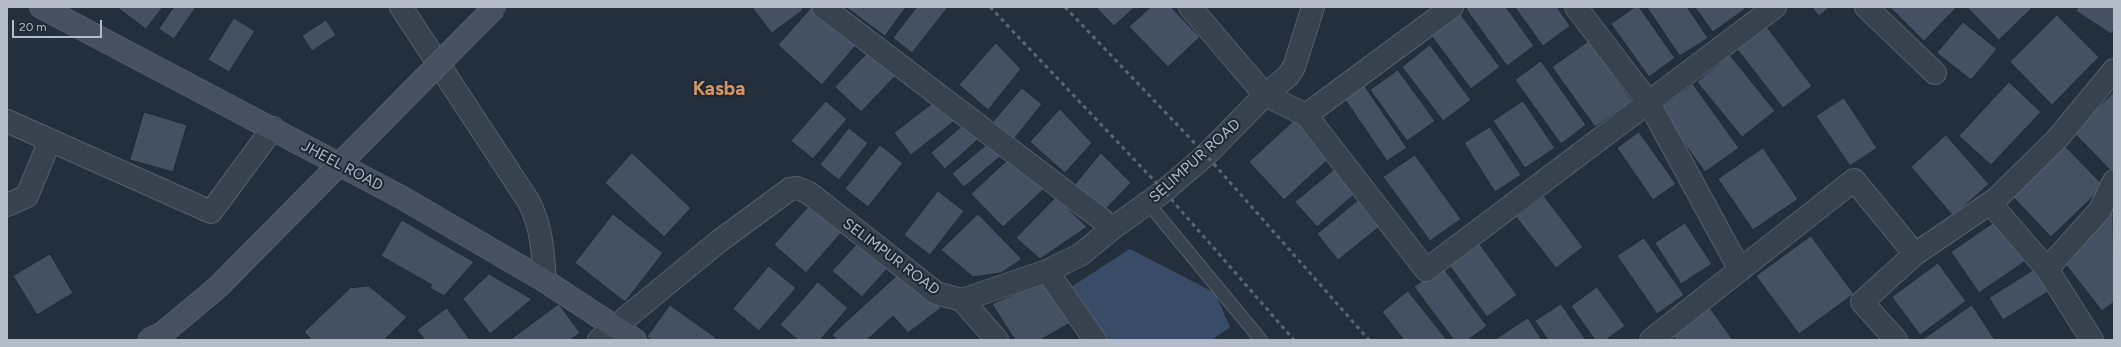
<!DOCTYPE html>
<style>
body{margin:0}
#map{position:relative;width:2121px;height:347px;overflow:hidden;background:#242f3e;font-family:Figtree,sans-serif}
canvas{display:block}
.frame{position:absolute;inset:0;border:8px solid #b4bcc9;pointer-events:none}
.scale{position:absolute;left:12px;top:20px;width:90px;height:18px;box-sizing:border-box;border:2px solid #b4bcc9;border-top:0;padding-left:5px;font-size:12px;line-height:14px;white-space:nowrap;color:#b4bcc9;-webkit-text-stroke:3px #1d2633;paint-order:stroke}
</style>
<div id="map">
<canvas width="2121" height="347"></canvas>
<div class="frame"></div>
<div class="scale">20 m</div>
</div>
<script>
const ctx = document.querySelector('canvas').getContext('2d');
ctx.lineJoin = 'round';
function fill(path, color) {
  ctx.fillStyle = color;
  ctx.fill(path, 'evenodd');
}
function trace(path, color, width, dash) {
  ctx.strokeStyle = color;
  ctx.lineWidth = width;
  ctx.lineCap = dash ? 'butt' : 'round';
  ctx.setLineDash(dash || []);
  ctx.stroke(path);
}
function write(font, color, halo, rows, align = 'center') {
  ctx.font = font + ' Figtree,sans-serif';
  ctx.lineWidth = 4;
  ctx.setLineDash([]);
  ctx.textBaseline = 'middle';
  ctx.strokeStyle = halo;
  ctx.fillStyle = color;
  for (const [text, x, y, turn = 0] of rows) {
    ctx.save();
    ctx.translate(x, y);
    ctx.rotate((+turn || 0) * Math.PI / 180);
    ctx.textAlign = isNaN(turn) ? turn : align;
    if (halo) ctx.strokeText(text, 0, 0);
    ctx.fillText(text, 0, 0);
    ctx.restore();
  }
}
const water = new Path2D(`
 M 1130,249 L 1215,293 L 1230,327 L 1212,340 L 1100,340 L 1071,287 Z`);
const building = new Path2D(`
 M 117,7 L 163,7 L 146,29 Z
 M 174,7 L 196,7 L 174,39 L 159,29 Z
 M 752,7 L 801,7 L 803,10 L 772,33 Z
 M 812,7 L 856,45 L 822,85 L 778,45 Z
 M 846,7 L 906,7 L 885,36 Z
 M 917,7 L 948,7 L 912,53 L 893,38 Z
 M 1096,7 L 1135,7 L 1114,26 Z
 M 1151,7 L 1171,7 L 1200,37 L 1168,67 L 1129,27 Z
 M 1469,7 L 1506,7 L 1534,46 L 1507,66 L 1466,9 Z
 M 1515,7 L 1557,7 L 1570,26 L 1543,46 Z
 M 1635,7 L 1639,7 L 1675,58 L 1649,77 L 1611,24 Z
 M 1647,7 L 1687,7 L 1708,38 L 1680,56 Z
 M 1695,7 L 1743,7 L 1745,9 L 1713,32 Z
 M 1812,7 L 1830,7 L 1819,16 Z
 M 1890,7 L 1955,7 L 1956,8 L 1924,41 Z
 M 1967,7 L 2033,7 L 1999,40 Z
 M 2079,7 L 2114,7 L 2114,30 L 2111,34 L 2076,11 Z
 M 1459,12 L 1500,67 L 1471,89 L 1430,34 Z
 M 2057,15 L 2099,57 L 2052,105 L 2010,62 Z
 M 234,18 L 255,31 L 229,72 L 208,60 Z
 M 326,20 L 336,35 L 312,51 L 302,36 Z
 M 1963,22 L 1997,49 L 1971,80 L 1937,53 Z
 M 1767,27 L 1812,86 L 1783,108 L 1737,49 Z
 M 1589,41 L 1632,101 L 1595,127 L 1552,67 Z
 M 996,43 L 1021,69 L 988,110 L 959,85 Z
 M 1430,45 L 1471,100 L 1443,121 L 1402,67 Z
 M 873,47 L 899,72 L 861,112 L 835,87 Z
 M 1730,55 L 1775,111 L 1742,137 L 1697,82 Z
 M 1541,61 L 1586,125 L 1561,144 L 1515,80 Z
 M 1398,70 L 1435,121 L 1407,141 L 1370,90 Z
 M 2009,82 L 2041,112 L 1991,165 L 1959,136 Z
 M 1693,84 L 1739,148 L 1705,172 L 1659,109 Z
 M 1364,85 L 1407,148 L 1387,161 L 1344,98 Z
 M 1022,88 L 1042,104 L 1014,139 L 993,122 Z
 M 2114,92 L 2114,174 L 2073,132 Z
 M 941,97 L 957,119 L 911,155 L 894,133 Z
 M 1844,98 L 1877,148 L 1850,166 L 1816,116 Z
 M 826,101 L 847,119 L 813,159 L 791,141 Z
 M 1523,101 L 1555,148 L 1525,168 L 1493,121 Z
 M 1060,109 L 1092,143 L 1065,173 L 1030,142 Z
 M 144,112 L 187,125 L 173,172 L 130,160 Z
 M 1299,116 L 1334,154 L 1284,200 L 1249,162 Z
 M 969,120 L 983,135 L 945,169 L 931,153 Z
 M 1490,127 L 1521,175 L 1495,192 L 1464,143 Z
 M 849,128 L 868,143 L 839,180 L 820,165 Z
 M 1639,132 L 1676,184 L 1653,200 L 1617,148 Z
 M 1946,135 L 1989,184 L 1953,216 L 1911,167 Z
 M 991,141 L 1002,155 L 964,187 L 952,174 Z
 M 2063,144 L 2104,186 L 2051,237 L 2011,195 Z
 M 880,145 L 903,163 L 868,207 L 845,189 Z
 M 1763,148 L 1798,199 L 1753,230 L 1718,179 Z
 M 632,153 L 691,208 L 664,237 L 605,183 Z
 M 1101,153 L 1131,183 L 1103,212 L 1073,187 Z
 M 1415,155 L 1461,219 L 1430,241 L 1383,177 Z
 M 1012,156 L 1044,189 L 1003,227 L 971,194 Z
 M 1336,168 L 1357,192 L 1317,227 L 1295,202 Z
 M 938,191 L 964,211 L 930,255 L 904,235 Z
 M 1544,196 L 1583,247 L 1556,268 L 1516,217 Z
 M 1056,197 L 1087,227 L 1040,259 L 1016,238 Z
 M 1361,198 L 1383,224 L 1338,260 L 1317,234 Z
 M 810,205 L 842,232 L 806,273 L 774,245 Z
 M 2113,209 L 2114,302 L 2102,311 L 2066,265 L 2073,247 Z
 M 613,214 L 663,253 L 625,302 L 575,263 Z
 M 978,214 L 1022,259 L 1001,273 L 973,277 L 941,250 Z
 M 1999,219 L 2027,260 L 1979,293 L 1951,252 Z
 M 402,220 L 474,262 L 444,296 L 430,288 L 432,285 L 381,256 Z
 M 1685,223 L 1712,264 L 1681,284 L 1655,243 Z
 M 1811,236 L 1854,294 L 1799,334 L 1756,276 Z
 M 1644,238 L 1684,295 L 1657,314 L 1617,256 Z
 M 858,243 L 887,269 L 862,297 L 832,271 Z
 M 1479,243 L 1517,295 L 1487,317 L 1449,265 Z
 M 50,254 L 73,293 L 37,315 L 13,276 Z
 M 1938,263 L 1966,301 L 1920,335 L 1892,297 Z
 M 769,266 L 796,288 L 759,331 L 733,309 Z
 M 1442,266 L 1487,326 L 1468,340 L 1454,340 L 1414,287 Z
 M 2035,269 L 2049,291 L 2003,320 L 1989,298 Z
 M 903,270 L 941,308 L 908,333 L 893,316 L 867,340 L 837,340 L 832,335 Z
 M 489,274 L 532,299 L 490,334 L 463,299 Z
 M 1047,281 L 1074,321 L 1040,340 L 1015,340 L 992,304 Z
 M 818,282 L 848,308 L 820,340 L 798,340 L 780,325 Z
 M 369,286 L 407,317 L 384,340 L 312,340 L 304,332 L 350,288 Z
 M 1597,287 L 1625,326 L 1606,340 L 1595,340 L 1571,306 Z
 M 1408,291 L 1447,340 L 1404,340 L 1382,312 Z
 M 559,304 L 580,333 L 570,340 L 510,340 Z
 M 1561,304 L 1586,340 L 1548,340 L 1535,321 Z
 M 670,305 L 719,340 L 652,340 L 647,337 Z
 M 1972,305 L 1995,340 L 1922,340 Z
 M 447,308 L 470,340 L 425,340 L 417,330 Z
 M 1710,308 L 1733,340 L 1676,340 L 1672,334 Z
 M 1528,318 L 1542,340 L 1497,340 L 1496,339 Z`);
const lane = new Path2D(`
 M 1148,203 L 1261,340`);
const street = new Path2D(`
 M 401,7 L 529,202 C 542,228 543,253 545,281
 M 823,7 L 1113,228
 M 1190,7 L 1265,95 L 1306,115 L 1426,270 L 1775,7
 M 1576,7 L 1649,103 L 1740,270
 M 1866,7 L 1935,73
 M 1306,115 L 1452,7
 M 7,121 L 211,212 L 273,128
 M 1990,203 L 2047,269
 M 7,205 L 27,196 L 50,140
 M 1047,271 L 1095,340
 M 962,300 L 997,340
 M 599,340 L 718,242 L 790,189 L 797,188 L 809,193 L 936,293 L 962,300 L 1047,271 L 1080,255 L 1113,228 L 1164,191 L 1206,155 L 1265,95 L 1288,76 L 1294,67 L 1313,7
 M 1651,340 L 1854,180 L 1915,254 L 1996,199 L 2057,139 L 2114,70
 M 1896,340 L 1862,302 L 1915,254
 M 2092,340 L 2047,269 L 2100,210 L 2114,181`);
const secondary = new Path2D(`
 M 41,7 L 401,197 L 545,281 L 635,340`);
const rail = new Path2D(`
 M 990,7 L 1164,191 L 1294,340
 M 1065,7 L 1206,155 L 1369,340`);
const secondaryBridge = new Path2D(`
 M 148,340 L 163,333 L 218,287 L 495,7`);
const streetNames = [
 ["SELIMPUR ROAD",1195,161,-42],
 ["JHEEL ROAD",342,166,28],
 ["SELIMPUR ROAD",891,257,37]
];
const districtNames = [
 ["Kasba",719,89]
];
fill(water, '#394c67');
fill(building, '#455162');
trace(building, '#1f2835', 1);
trace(lane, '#565f6c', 14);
trace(street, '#565f6c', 24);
trace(secondary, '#565f6c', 24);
trace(lane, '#38414e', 12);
trace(street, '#38414e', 22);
trace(secondary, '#465061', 22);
trace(rail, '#5a6575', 3, [4, 4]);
trace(secondaryBridge, '#565f6c', 24, []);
trace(secondaryBridge, '#465061', 22);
write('15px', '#b4bcc9', '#1d2633', streetNames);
write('bold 19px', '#d59563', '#1d2633', districtNames);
</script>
